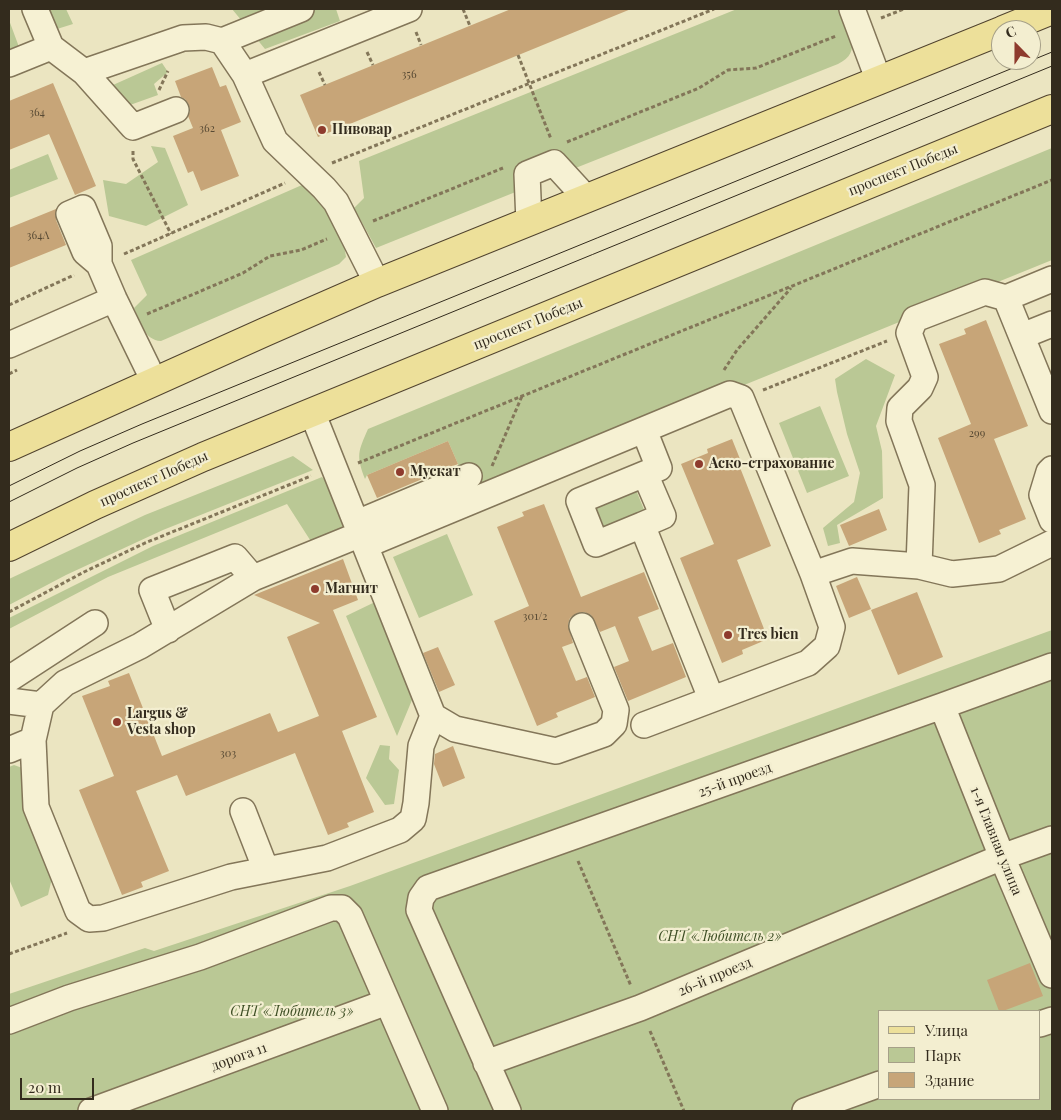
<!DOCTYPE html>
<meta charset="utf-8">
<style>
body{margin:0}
#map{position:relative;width:1061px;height:1120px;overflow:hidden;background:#ebe5c1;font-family:"Playfair Display",serif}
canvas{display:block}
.frame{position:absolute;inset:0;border:10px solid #332b1d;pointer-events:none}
.legend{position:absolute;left:878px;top:1010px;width:162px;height:90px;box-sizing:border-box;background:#f3eed0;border:1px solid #a6a088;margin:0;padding:6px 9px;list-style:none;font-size:15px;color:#332b1d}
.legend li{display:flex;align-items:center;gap:10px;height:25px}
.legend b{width:25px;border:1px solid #a6a088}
.north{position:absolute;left:991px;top:20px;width:50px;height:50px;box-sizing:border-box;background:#f3eed0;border:1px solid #a6a088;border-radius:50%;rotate:338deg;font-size:14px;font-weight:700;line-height:20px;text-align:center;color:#332b1d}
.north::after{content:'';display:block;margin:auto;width:18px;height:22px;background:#8e3b2d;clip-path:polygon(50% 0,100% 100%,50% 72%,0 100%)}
.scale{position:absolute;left:20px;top:1078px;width:74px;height:22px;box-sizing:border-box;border:2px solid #332b1d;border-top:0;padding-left:6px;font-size:15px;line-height:18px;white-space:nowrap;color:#332b1d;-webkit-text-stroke:4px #f3eed0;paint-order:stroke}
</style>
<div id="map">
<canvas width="1061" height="1120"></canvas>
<div class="frame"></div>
<ul class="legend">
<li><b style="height:6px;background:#ede09a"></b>Улица</li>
<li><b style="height:14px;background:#bac895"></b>Парк</li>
<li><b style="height:14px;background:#c7a578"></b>Здание</li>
</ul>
<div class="north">С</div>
<div class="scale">20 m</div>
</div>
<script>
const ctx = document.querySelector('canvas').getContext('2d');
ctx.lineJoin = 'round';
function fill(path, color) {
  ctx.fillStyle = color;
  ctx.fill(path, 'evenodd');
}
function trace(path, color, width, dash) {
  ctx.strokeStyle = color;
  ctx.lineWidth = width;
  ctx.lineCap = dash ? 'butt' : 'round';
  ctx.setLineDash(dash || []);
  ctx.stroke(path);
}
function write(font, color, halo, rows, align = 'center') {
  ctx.font = font + ' "Playfair Display",serif';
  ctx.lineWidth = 4.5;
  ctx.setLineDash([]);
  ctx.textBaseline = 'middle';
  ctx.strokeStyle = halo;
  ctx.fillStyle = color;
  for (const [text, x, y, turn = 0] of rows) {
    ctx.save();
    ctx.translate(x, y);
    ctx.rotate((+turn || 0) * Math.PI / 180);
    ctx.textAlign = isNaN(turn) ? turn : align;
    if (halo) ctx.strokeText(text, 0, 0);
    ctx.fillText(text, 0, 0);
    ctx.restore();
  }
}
const green = new Path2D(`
 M 48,9 L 66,9 L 73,24 L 57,29 Z
 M 232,9 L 336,9 L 340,21 L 265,49 Z
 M 737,9 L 841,9 C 848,29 864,52 838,64 L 568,171 L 559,150 L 515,168 L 523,189 L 376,248 L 354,208 L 364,198 L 359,161 Z
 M 9,20 L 19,47 L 9,52 Z
 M 162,63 L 168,72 L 154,84 L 158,95 L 130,105 L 113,85 Z
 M 151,146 L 165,148 L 188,205 L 146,226 L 109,216 L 103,180 L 126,184 L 158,162 Z
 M 1052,148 L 1052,260 L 461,500 L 458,464 L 448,441 L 367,475 L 365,479 C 356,455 358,452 368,429 Z
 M 48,154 L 58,179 L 9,198 L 9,170 Z
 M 302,185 L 314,192 L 322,202 L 344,245 L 346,257 L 339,264 L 161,341 C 144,340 141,323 134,308 L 147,295 L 131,260 Z
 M 866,359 L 895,375 L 876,426 L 882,451 L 883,498 L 837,525 L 840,543 L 828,546 L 823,528 L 854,502 L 860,473 L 847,434 L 837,392 L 835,379 Z
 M 820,406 L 849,476 L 807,493 L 779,423 Z
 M 293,456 L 313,470 L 163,530 L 66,575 L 9,605 L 9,579 L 145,515 Z
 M 322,477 L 327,482 L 345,522 L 338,534 L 312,543 L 287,504 L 108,577 L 9,629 L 9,618 L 153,546 Z
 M 636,490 L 645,512 L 605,529 L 596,508 Z
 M 447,534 L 473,595 L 419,618 L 393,557 Z
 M 375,602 L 412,700 L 397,736 L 346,616 Z
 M 1052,630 L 1052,1111 L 9,1111 L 9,994 L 145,948 L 154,951 L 350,886 ZM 880,1011 L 1040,1011 L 1040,1099 L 880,1099 Z
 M 380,745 L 390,746 L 389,759 L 399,770 L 394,804 L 385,805 L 366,778 Z
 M 14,765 L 25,769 L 53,874 L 48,895 L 21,907 L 9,879 L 9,767 Z`);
const building = new Path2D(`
 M 511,9 L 631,9 L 318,137 L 300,95 Z
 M 212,67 L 220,87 L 226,85 L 241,122 L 221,130 L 239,176 L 201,191 L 193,171 L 188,173 L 173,136 L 193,128 L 188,116 L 190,112 L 189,105 L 185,99 L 181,97 L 175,81 Z
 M 53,83 L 96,186 L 75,195 L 49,134 L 9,150 L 9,101 Z
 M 56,209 L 56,220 L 66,245 L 9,268 L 9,228 Z
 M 986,320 L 1028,426 L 994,439 L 1026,519 L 999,530 L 1001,534 L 979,543 L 938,438 L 971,424 L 939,344 L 966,334 L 964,329 Z
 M 732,439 L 742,464 L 739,465 L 771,546 L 737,560 L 768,639 L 742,650 L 743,654 L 722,663 L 680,558 L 714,544 L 681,464 L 708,453 L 707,449 Z
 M 448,441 L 458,464 L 377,498 L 367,475 Z
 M 544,504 L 581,597 L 644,572 L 659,609 L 638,617 L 652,651 L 673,643 L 686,677 L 628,701 L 614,667 L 629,661 L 615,626 L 600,632 L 591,615 L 584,612 L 577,613 L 570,618 L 568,624 L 573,643 L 562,647 L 576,681 L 587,677 L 595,697 L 556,713 L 558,717 L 537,726 L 494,621 L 529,606 L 497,527 L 524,516 L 522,512 Z
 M 879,509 L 887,530 L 849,546 L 840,525 Z
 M 343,559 L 358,600 L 333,610 L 377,717 L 342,731 L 374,812 L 347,823 L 349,827 L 328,835 L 295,753 L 186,796 L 177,775 L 136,791 L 169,871 L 141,882 L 143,887 L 122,895 L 79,790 L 114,776 L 82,696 L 110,686 L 108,681 L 129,673 L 162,756 L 270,713 L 278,732 L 319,716 L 287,637 L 320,623 L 254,595 Z
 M 857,577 L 871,609 L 849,618 L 836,586 Z
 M 917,592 L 943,657 L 898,675 L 871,610 Z
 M 438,647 L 455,685 L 439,692 L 423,653 Z
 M 453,746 L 465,778 L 443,787 L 434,764 L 435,754 Z
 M 1030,963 L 1043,996 L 1003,1011 L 999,1011 L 987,980 Z`);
const path = new Path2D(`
 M 463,9 L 470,26
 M 881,18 L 904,9
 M 416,32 L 421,45
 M 367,52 L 373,65
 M 518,55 L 551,139
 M 319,72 L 325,85
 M 159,90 L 168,71
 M 567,142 L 699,88 L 728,70 L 756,68 L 836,36
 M 133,151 L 133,159 L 171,234
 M 332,163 L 714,9
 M 373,221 L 503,168
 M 124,254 L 285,183
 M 9,305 L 74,275
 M 147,314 L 243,273 L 270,256 L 301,250 L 327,239
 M 724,370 L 737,350 L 791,288
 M 9,374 L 17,370
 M 763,390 L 887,341
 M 358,463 L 1052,180
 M 492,466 L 522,396
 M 9,612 L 84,572 L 145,543 L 311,476
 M 578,861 L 631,986
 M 9,954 L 67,933
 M 650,1031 L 684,1111`);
const minor = new Path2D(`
 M 35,9 L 51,47
 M 852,9 L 879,81
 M 222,41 L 301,9
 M 9,64 L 51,47 L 84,72 L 183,38 L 206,37 L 222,41 L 245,75 L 275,141 L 324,188 L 336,202 L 377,283
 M 84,72 L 133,127 L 176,110
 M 245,75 L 409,9
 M 529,222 L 527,174 L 554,163 L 587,199
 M 99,264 L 99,246 L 83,208 L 69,214 L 85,252 L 99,264 L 114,299 L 154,381
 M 1006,298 L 1052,411
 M 1022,336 L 1052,324
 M 9,345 L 114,299
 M 644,430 L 659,468 L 579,501 L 596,544 L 642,525 L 711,698
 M 1052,469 L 1049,472 L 1042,495 L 1052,520
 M 357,523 L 469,476
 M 642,525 L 663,516 L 645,474
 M 366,545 L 730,394 L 741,398 L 813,574 L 832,627 L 827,646 L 808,663 L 644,725
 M 919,566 L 922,485 L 899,421 L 900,408 L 920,388 L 925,377 L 909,333 L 915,319 L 985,292 L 1006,298 L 1052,279
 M 813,574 L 852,561 L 919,566 L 952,574 L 999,569 L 1052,543
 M 168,630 L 152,590 L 235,557 L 253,578
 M 9,679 L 95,623
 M 9,701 L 41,705
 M 942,706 L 1002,857 L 1052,975
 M 433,716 L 455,729 L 556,751 L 604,734 L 614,724 L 616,710 L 582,626
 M 33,740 L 36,807 L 78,911 L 89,919 L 103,918 L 231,877 L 327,858 L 400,830 L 413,819 L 416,803 L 421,746 L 433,716 L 312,412
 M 9,750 L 33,740 L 41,705 L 65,683 L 140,646 L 253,578 L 361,534
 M 243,811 L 266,870
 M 9,1021 L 69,998 L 200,957 L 331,908 L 342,908 L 350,916 L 435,1111
 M 1040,1024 L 1052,1020
 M 486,1063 L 640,1008 L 1002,857 L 1052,839
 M 91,1111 L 387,1002
 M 508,1111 L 419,910 L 421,898 L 428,888 L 942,706 L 1052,666
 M 805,1111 L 880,1084`);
const major = new Path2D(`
 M 1003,30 L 1052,10
 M 9,447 L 265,332 L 377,283 L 1001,31
 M 9,547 L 95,505 L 203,457 L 1052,109`);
const tram = new Path2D(`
 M 9,486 L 80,451 L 142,424 L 1052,52
 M 9,502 L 77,468 L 133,443 L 1052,66`);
const markers = [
 [322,130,5,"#8e3b2d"],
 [699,464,5,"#8e3b2d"],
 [400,472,5,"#8e3b2d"],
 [315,589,5,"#8e3b2d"],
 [728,635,5,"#8e3b2d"],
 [117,722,5,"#8e3b2d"]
];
const numberNames = [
 ["356",409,75],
 ["364",37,113],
 ["362",207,129],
 ["364А",38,236],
 ["299",977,434],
 ["301/2",535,617],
 ["303",228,754]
];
const poiNames = [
 ["Пивовар",332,130],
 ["Аско-страхование",709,464],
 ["Мускат",410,472],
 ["Магнит",325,589],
 ["Tres bien",738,635],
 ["Largus &",127,714],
 ["Vesta shop",127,730]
];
const streetNames = [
 ["проспект Победы",903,170,-22],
 ["проспект Победы",528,324,-22],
 ["проспект Победы",154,479,-24],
 ["25-й проезд",735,780,-20],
 ["1-я Главная улица",996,841,68],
 ["26-й проезд",715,977,-23],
 ["дорога 11",239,1057,-20]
];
const parkNames = [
 ["СНТ «Любитель 2»",720,937],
 ["СНТ «Любитель 3»",292,1012]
];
fill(green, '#bac895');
fill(building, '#c7a578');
trace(minor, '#837659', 28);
trace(major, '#51432e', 30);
trace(path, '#837659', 3, [4, 2.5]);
trace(minor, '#f6f1d3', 25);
trace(major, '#ede09a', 28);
trace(tram, '#332b1d', 1);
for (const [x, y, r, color] of markers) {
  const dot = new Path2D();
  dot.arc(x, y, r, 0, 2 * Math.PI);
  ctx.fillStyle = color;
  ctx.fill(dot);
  trace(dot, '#f3eed0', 2);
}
write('11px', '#584a34', null, numberNames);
write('bold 14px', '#332b1d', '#f3eed0', poiNames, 'left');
write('14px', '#332b1d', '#f3eed0', streetNames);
write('italic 14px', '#3e4f25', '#f3eed0', parkNames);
</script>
